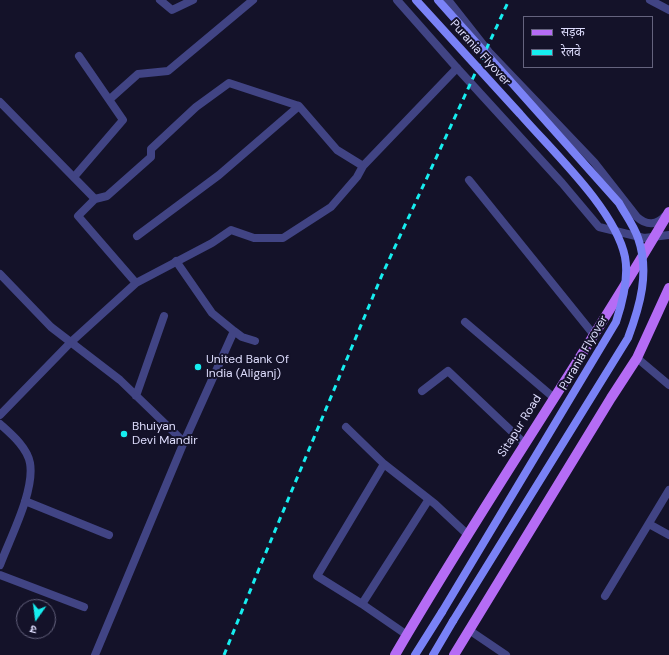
<!DOCTYPE html>
<meta charset="utf-8">
<style>
body{margin:0}
#map{position:relative;width:669px;height:655px;overflow:hidden;background:#141229;font-family:"DM Sans","Noto Sans Devanagari",sans-serif}
canvas{display:block}
.legend{position:absolute;left:523px;top:16px;width:130px;height:52px;box-sizing:border-box;background:#141229;border:1px solid #65637e;margin:0;padding:5px 7px;list-style:none;font-size:12px;color:#deddfd}
.legend li{display:flex;align-items:center;gap:8px;height:20px}
.legend b{width:20px;border:1px solid #65637e}
.north{position:absolute;left:16px;top:599px;width:40px;height:40px;box-sizing:border-box;background:#141229;border:1px solid #65637e;border-radius:50%;rotate:194deg;font-size:11px;font-weight:700;line-height:16px;text-align:center;color:#deddfd}
.north::after{content:'';display:block;margin:auto;width:14px;height:18px;background:#16edef;clip-path:polygon(50% 0,100% 100%,50% 72%,0 100%)}
</style>
<div id="map">
<canvas width="669" height="655"></canvas>
<ul class="legend">
<li><b style="height:5px;background:#b56cf5"></b>सड़क</li>
<li><b style="height:5px;background:#16edef"></b>रेलवे</li>
</ul>
<div class="north">उ</div>
</div>
<script>
const ctx = document.querySelector('canvas').getContext('2d');
ctx.lineJoin = 'round';
function trace(path, color, width, dash) {
  ctx.strokeStyle = color;
  ctx.lineWidth = width;
  ctx.lineCap = dash ? 'butt' : 'round';
  ctx.setLineDash(dash || []);
  ctx.stroke(path);
}
function write(font, color, halo, rows, align = 'center') {
  ctx.font = font + ' "DM Sans",sans-serif';
  ctx.lineWidth = 4;
  ctx.setLineDash([]);
  ctx.textBaseline = 'middle';
  ctx.strokeStyle = halo;
  ctx.fillStyle = color;
  for (const [text, x, y, turn = 0] of rows) {
    ctx.save();
    ctx.translate(x, y);
    ctx.rotate((+turn || 0) * Math.PI / 180);
    ctx.textAlign = isNaN(turn) ? turn : align;
    if (halo) ctx.strokeText(text, 0, 0);
    ctx.fillText(text, 0, 0);
    ctx.restore();
  }
}
const service = new Path2D(`
 M 160,0 L 172,10 L 193,0
 M 110,99 L 138,74 L 168,71 L 253,0
 M 74,177 L 123,120 L 79,56
 M 469,180 L 594,335
 M 137,236 L 219,175 L 299,106
 M 136,283 L 78,216 L 95,199 L 107,196 L 151,157 L 151,149 L 196,107 L 229,83 L 299,106 L 337,150 L 363,166
 M 465,322 L 553,397
 M 422,391 L 448,371 L 524,443
 M 0,415 L 71,342 L 136,283 L 212,243 L 231,230 L 254,238 L 283,238 L 331,207 L 357,177 L 363,166 L 457,68
 M 0,424 C 11,434 27,447 30,463 C 35,491 10,538 0,565
 M 346,427 L 384,464 L 435,504 L 468,535
 M 384,464 L 317,576 L 362,604 L 407,635
 M 25,501 L 109,535
 M 0,575 L 84,607
 M 362,604 L 429,499`);
const minor = new Path2D(`
 M 650,0 L 669,10
 M 0,102 L 95,199
 M 0,274 L 51,327 L 120,380 L 184,442
 M 234,331 L 242,337 L 255,341
 M 637,358 L 669,385
 M 136,396 L 164,316
 M 649,524 L 669,535
 M 605,596 L 669,490
 M 469,630 L 506,655
 M 95,655 L 184,442 L 234,331 L 212,313 L 176,261`);
const tertiary = new Path2D(`
 M 397,0 L 457,68 L 562,183 L 599,227 L 644,238 L 669,235
 M 448,0 L 489,52 L 594,162 L 637,217 C 647,226 657,225 665,216`);
const secondary = new Path2D(`
 M 415,655 L 442,612
 M 433,655 L 453,621`);
const primary = new Path2D(`
 M 395,655 C 482,505 581,362 669,212
 M 454,655 L 611,398 L 637,358 L 669,288`);
const rail = new Path2D(`
 M 224,655 L 259,569 L 382,275 L 509,0`);
const secondaryBridge = new Path2D(`
 M 416,0 C 451,38 485,76 520,114 C 552,151 615,209 625,257 C 629,278 623,301 616,322 L 442,612
 M 438,0 L 619,203 C 625,214 634,226 638,238 C 650,272 640,306 628,338 L 453,621`);
const markers = [
 [198,367,4,"#16edef"],
 [124,434,4,"#16edef"]
];
const streetNames = [
 ["Purania Flyover",480,53,48],
 ["Purania Flyover",584,353,-60],
 ["Sitapur Road",520,426,-58]
];
const poiNames = [
 ["United Bank Of",206,360],
 ["India (Aliganj)",206,374],
 ["Bhuiyan",132,427],
 ["Devi Mandir",132,441]
];
trace(service, '#414484', 8);
trace(minor, '#414484', 8);
trace(tertiary, '#414484', 8);
trace(secondary, '#7a82f6', 8);
trace(primary, '#b56cf5', 10);
trace(rail, '#16edef', 3, [6, 5]);
trace(secondaryBridge, '#7a82f6', 8);
for (const [x, y, r, color] of markers) {
  const dot = new Path2D();
  dot.arc(x, y, r, 0, 2 * Math.PI);
  ctx.fillStyle = color;
  ctx.fill(dot);
  trace(dot, '#141229', 1.5);
}
write('12px', '#deddfd', '#141229', streetNames);
write('12px', '#deddfd', '#141229', poiNames, 'left');
</script>
